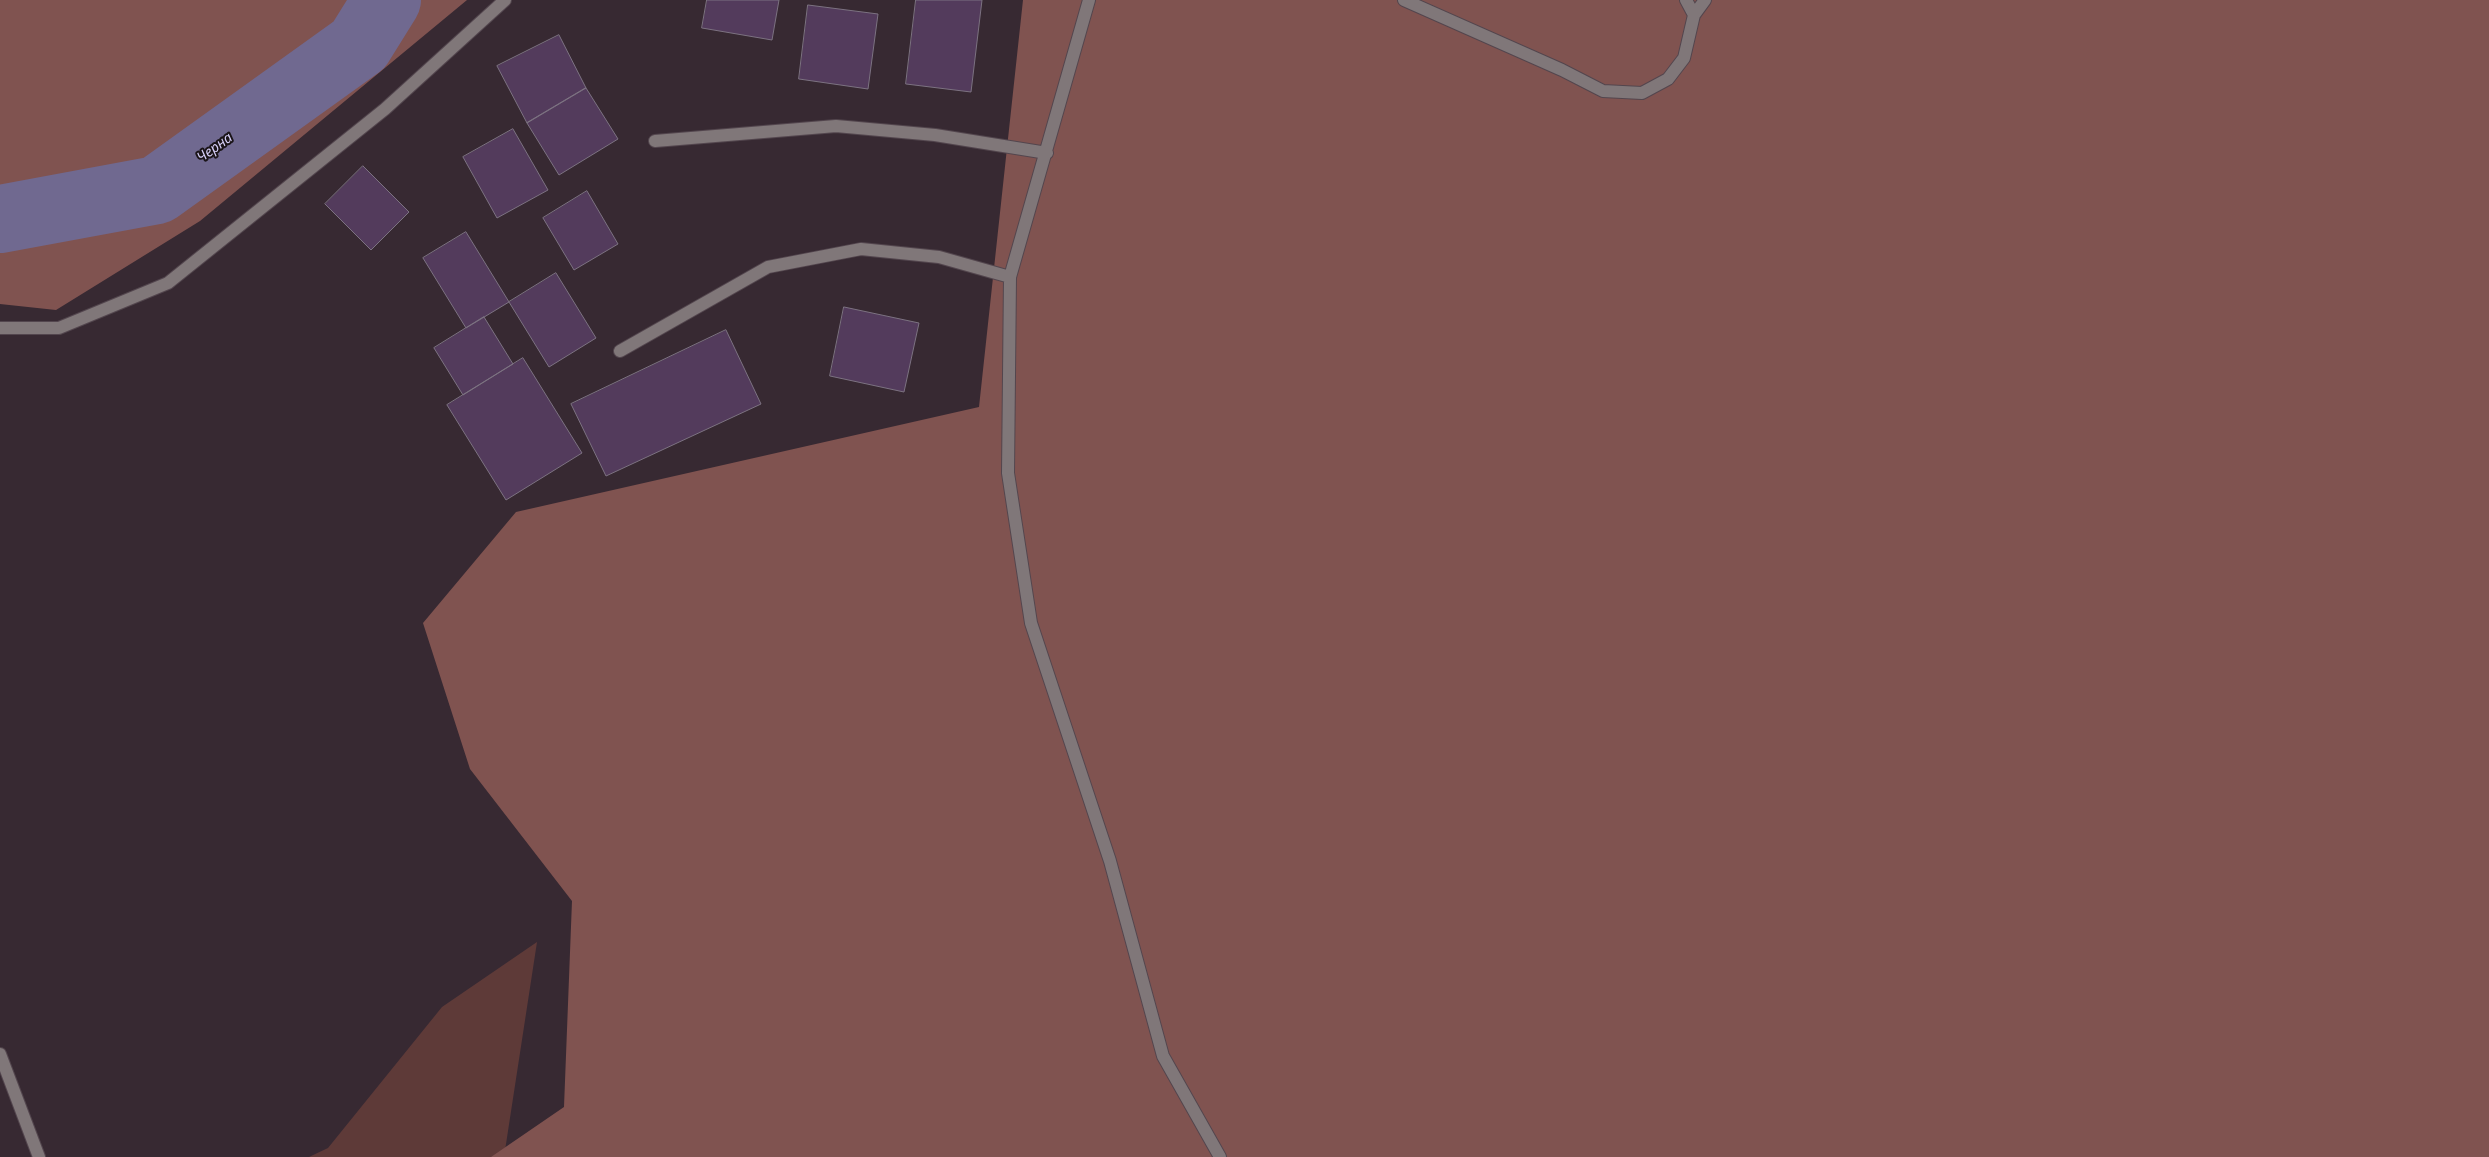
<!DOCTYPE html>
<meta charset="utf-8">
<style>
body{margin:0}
canvas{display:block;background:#372932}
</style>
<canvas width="2489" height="1157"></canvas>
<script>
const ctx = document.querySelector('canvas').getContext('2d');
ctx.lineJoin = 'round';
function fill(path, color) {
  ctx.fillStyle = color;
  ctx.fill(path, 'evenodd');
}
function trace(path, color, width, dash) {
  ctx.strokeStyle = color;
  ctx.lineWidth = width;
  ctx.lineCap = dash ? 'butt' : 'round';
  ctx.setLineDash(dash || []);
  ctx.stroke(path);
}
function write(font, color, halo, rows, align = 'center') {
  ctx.font = font + ' "Noto Sans",sans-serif';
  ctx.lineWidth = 4;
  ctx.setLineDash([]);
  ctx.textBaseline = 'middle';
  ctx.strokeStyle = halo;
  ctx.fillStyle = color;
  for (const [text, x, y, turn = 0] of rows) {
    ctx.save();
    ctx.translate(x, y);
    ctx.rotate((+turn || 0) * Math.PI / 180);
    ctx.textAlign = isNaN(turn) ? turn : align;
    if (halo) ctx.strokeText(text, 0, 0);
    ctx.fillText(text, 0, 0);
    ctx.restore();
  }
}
const green = new Path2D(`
 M 537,942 L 504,1157 L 309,1157 L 328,1148 L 442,1007 Z`);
const forest = new Path2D(`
 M 0,0 L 467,0 L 200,221 L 56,310 L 0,304 Z
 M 1023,0 L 2489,0 L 2489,1157 L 491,1157 L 564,1107 L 572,901 L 470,769 L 423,623 L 516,512 L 979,407 Z`);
const river = new Path2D(`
 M 0,219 L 157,190 L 359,45 L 387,0`);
const building = new Path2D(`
 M 707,0 L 779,0 L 772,40 L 702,28 Z
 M 916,0 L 982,0 L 971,92 L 906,84 Z
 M 808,5 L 878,14 L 868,89 L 799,79 Z
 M 559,35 L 586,88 L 527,123 L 497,66 Z
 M 586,88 L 618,139 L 559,175 L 527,123 Z
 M 513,129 L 548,190 L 497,218 L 463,157 Z
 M 363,166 L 409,212 L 371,250 L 325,204 Z
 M 587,191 L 618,244 L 574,270 L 543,218 Z
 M 466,232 L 509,302 L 466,328 L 423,258 Z
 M 556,273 L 596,338 L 549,367 L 509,302 Z
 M 844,307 L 919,323 L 904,392 L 830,376 Z
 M 484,317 L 513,364 L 463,395 L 434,348 Z
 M 726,330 L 761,404 L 606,476 L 571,404 Z
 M 523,358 L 582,453 L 506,500 L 447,405 Z`);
const minor = new Path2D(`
 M 1089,0 L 1010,277 L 1008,473 L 1031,623 L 1110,861 L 1163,1056 L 1220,1157
 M 1404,0 L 1562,70 L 1603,91 L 1642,93 L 1668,79 L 1684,58 L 1694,15 L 1705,0
 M 1686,0 L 1694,15
 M 655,141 L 836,126 L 935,135 L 1047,153
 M 0,328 L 59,328 L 168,283 L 385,109 L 505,0
 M 620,351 L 768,267 L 861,249 L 939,257 L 1010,277
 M 0,1054 L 39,1157`);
const waterNames = [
 ["Черна",215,148,-36]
];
fill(green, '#5e3a38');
fill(forest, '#805350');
trace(river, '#706990', 68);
fill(building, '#533b5c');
trace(building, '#7c7281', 1);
trace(minor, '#53464e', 14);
trace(minor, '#807779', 12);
write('italic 14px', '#d6cff7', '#1a1418', waterNames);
</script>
